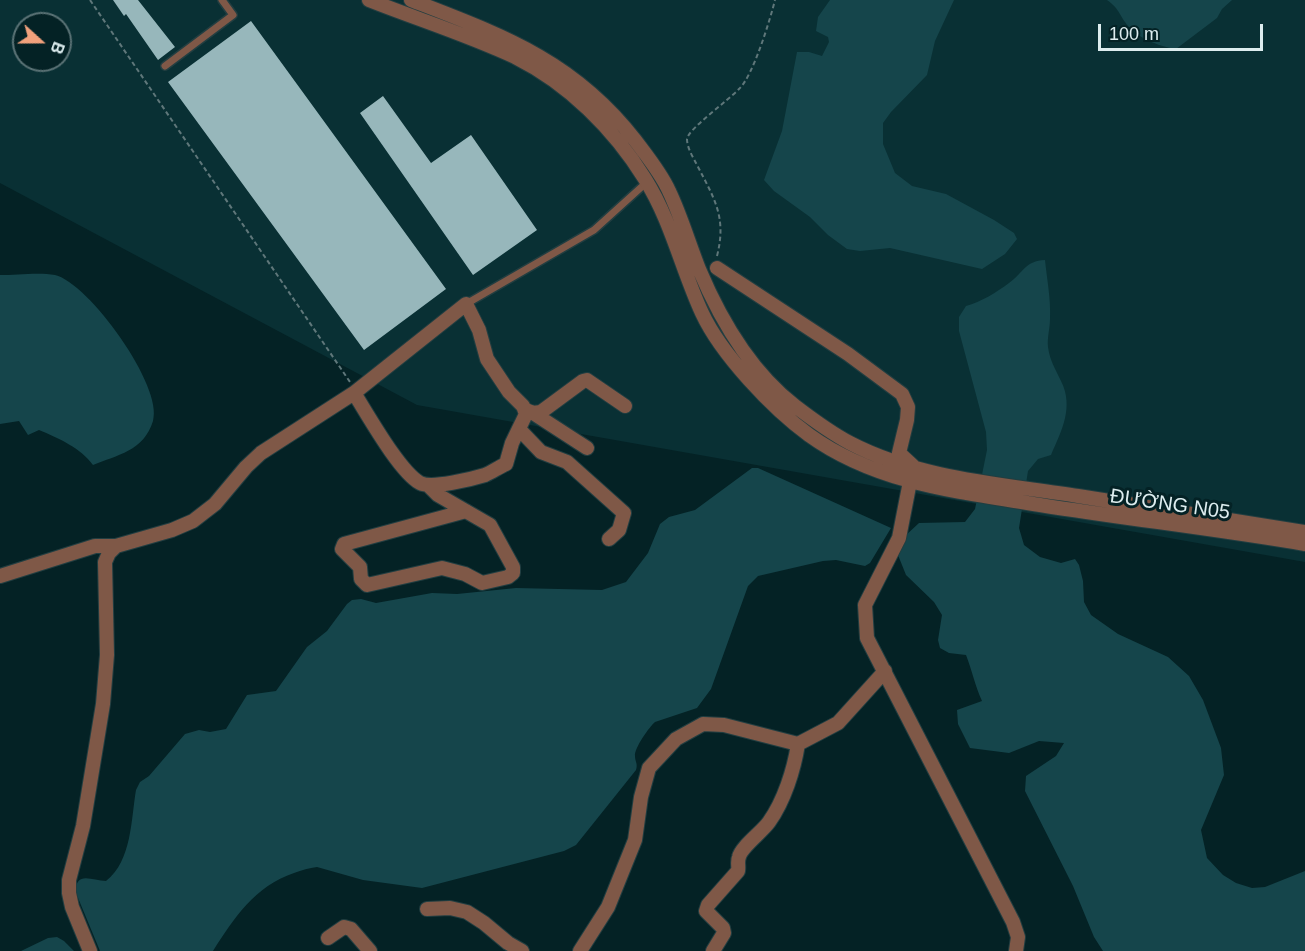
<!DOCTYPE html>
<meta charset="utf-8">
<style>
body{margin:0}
#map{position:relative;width:1305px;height:951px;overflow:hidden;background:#042225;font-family:Arial,sans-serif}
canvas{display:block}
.north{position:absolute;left:12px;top:12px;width:60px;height:60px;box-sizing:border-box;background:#042225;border:2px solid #5b7376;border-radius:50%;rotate:111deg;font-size:16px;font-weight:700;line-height:24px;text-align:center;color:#ddedef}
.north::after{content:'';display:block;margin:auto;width:21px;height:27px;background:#f1a17c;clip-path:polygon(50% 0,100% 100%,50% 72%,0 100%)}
.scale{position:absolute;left:1098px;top:24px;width:165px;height:27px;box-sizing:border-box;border:3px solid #ddedef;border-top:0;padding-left:8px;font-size:18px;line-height:21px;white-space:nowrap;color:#ddedef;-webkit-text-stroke:4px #042225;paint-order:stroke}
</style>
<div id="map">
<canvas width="1305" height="951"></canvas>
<div class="north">B</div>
<div class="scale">100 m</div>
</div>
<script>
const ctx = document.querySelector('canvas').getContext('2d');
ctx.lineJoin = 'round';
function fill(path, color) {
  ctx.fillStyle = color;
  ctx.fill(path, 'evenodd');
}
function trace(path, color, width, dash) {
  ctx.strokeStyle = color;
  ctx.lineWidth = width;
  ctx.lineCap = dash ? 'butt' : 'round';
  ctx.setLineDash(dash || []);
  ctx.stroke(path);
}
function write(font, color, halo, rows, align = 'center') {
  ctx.font = font + ' Arial,sans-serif';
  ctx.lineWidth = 6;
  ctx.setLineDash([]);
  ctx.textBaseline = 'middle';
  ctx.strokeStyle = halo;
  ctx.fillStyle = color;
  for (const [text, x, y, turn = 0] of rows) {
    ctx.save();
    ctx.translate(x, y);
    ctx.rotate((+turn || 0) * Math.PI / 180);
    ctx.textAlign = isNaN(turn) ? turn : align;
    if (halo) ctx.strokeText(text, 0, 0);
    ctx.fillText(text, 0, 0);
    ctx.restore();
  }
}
const built = new Path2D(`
 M 0,0 L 1305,0 L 1305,562 L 417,405 L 0,183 ZM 24,24 L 60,24 L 60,60 L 24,60 Z`);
const water = new Path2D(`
 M 830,0 L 954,0 L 935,41 L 927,75 L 891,112 L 883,123 L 883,144 L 895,173 L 912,186 L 946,194 L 994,220 L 1014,233 L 1017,239 L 1005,254 L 982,269 L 890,248 L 860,251 L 847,249 L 828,235 L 810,217 L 774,191 L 764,180 L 782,131 L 797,52 L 809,52 L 822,56 L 829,42 L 828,37 L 816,31 L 818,17 Z
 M 1107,0 L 1232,0 L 1222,9 L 1217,18 L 1176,49 C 1158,46 1136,38 1125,22 C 1118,12 1119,9 1107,0 Z
 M 1045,260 C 1047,280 1051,299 1050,319 C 1050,328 1047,338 1048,347 C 1050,361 1055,368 1061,381 C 1074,407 1062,430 1051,455 L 1038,459 L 1028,471 L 1019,528 L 1024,545 L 1040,557 L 1061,563 L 1075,559 L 1079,565 L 1083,581 L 1084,602 L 1091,615 L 1118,634 L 1168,657 L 1189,676 L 1203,700 L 1221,748 L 1224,775 L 1201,830 L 1207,858 L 1223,875 L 1236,883 L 1252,888 L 1265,887 L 1305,871 L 1305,951 L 1103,951 L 1094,937 L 1073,886 L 1025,791 L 1026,776 L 1056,756 L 1064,743 L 1039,741 L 1009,753 L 970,748 L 958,724 L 957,710 L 982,701 C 975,686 972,670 966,655 L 949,653 L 940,648 L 938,640 L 942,615 L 934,602 L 906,575 L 898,555 L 905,536 L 919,523 L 965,522 L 975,509 L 987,450 L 986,432 L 959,331 L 959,317 L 966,306 C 981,302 997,292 1009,283 C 1024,272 1025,261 1045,260 Z
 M 0,275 C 16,275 40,272 55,275 C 89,283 164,387 153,421 C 144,451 117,455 93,465 C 81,448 58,438 39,430 L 28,435 L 19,421 L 0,424 Z
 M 752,468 L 758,468 L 891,528 L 870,563 L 865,566 L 836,560 L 823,561 L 758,576 L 748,586 L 711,689 L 697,708 L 655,722 C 650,726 634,748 635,756 C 635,762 638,763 636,770 L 576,845 L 564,851 L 422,888 L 363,880 L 317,867 C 309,868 302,870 294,873 C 255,886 234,918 213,951 L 100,951 L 76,893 C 75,870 92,881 106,881 C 132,861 131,819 136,790 L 140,782 L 149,776 L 185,734 L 199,730 L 210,732 L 226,729 L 247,695 L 276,691 L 307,647 L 327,631 L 347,604 L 352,600 L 361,599 L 376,603 L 432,593 L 457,594 L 516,588 L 602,590 L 626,582 L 648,553 L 660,524 L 669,517 L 695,510 Z
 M 57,937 L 64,941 L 74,951 L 21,951 L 48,938 Z`);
const building = new Path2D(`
 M 113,0 L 138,0 L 175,47 L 158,60 L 126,14 L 124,16 Z
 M 251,21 L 446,289 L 364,350 L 168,82 Z
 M 383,96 L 431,163 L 471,135 L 537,230 L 473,275 L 360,113 Z`);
const path = new Path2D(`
 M 90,0 L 350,382
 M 717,256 C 727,217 714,198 697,165 C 693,157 687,148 687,139 C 688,129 729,100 739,89 C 753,76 770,20 775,0`);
const service = new Path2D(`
 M 165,66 L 233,15 L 222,0
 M 466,304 L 594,230 L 647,182`);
const minor = new Path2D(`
 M 369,0 C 417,19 468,35 515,57 C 569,84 614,129 645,179 C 671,220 682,270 702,313 C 721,354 772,408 809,435 C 877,484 960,492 1040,505 C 1128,519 1217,529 1305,544
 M 411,0 C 501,35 573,60 635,140 C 647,156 661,173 669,191 C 681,216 689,244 699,269 C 720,319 751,372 795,406 C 812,419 831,433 850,443 C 919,479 1003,484 1078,496 C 1154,508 1229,520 1305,532
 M 717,268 L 848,354 L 902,394 L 908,407 L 907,420 L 899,453 L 913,466 L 899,538 L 865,605 L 867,638 L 1013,922 L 1018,937 L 1016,951
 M 526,410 L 533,413 L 541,412 L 583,381 L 587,380 L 625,406
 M 533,413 L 587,448
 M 519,429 L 541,452 L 567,462 L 624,513 L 619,530 L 609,539
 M 428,485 L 438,495 L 490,525 L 513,567 L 513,573 L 508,577 L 482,583 L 465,574 L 442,568 L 367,585 L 361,579 L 360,567 L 342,549 L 344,544 L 466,511
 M 0,576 L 95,546 L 116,546
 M 427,909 L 450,908 L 467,912 L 484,923 L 508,943 L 522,951
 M 328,938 L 344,927 L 351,929 L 370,951
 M 90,951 L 72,907 L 69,893 L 69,880 L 83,826 L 103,704 L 107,655 L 105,562 L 109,553 L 116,546 L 172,530 L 193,521 L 215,504 L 246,467 L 261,453 L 354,393 L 466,304 L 479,330 L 487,359 L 509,392 L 523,406 L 526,414 L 512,443 L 506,464 C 499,467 492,472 485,475 C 472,479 432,489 420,483 C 399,471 368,415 354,393
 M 580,951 L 608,907 L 635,840 L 641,797 L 649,768 L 676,739 L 703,724 L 724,725 L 798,744 L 838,723 L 885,671
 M 713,951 L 724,933 L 723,928 L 706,911 L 708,905 L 738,871 C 739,866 737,862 739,857 C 741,847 762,832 769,822 C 784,801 794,770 798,744`);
const streetNames = [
 ["ĐƯỜNG N05",1170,505,8]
];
fill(built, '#093034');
fill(water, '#15454b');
fill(building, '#97b7bb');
trace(service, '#223e41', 10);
trace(minor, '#223e41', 16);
trace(path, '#5f777a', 2, [4.5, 3]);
trace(service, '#7f5847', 7);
trace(minor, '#7f5847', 14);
write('20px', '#ddedef', '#042225', streetNames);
</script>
